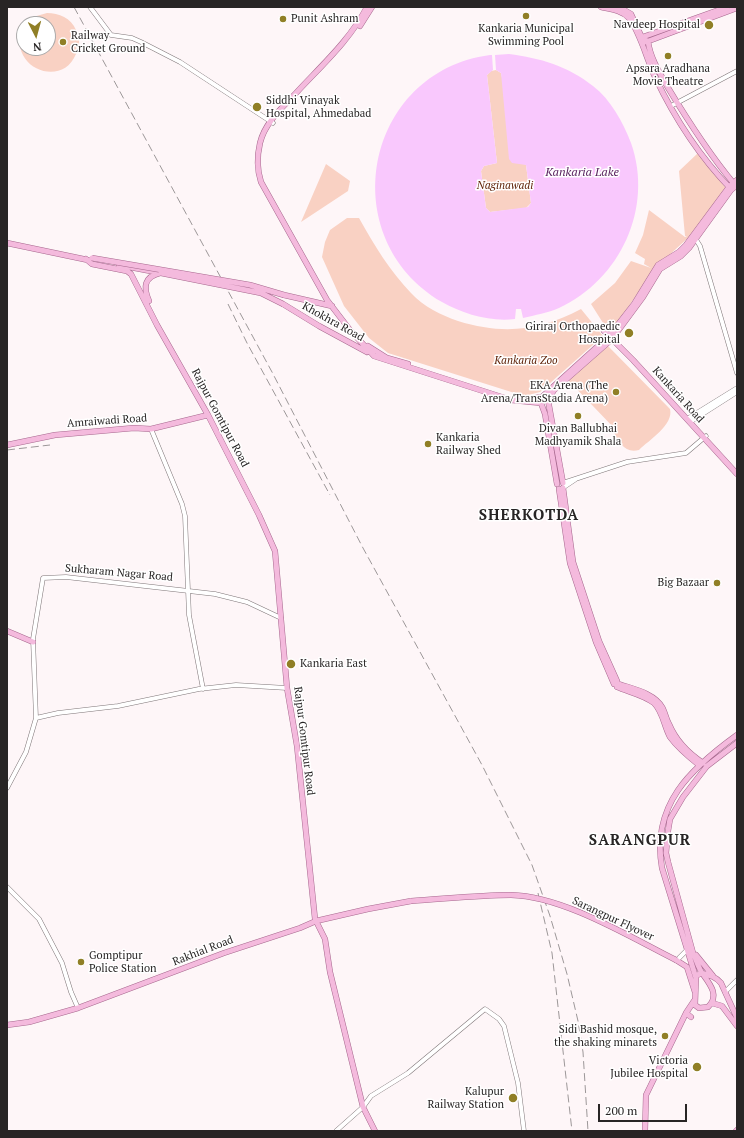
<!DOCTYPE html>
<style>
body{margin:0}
#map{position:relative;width:744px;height:1138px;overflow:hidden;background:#fef6f8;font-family:"PT Serif",serif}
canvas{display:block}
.frame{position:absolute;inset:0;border:8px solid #282525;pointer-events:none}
.north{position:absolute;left:16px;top:16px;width:40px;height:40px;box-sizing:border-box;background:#fff;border:1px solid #a9a8a8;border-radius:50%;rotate:174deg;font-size:11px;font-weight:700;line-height:16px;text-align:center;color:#282525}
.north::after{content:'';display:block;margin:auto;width:14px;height:18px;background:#907f26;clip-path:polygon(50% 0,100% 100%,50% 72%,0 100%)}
.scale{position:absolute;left:598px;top:1104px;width:89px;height:18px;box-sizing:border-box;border:2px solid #282525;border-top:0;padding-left:5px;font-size:12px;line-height:14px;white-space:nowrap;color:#282525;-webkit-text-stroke:3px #fff;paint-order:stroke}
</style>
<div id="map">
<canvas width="744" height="1138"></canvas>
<div class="frame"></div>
<div class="north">N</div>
<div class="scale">200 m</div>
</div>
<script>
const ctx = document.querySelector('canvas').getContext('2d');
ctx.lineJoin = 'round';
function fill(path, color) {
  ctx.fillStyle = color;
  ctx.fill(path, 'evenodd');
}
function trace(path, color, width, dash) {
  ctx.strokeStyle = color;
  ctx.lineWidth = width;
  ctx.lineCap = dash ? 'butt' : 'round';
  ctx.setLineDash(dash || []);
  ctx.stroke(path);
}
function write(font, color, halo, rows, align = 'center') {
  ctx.font = font + ' "PT Serif",serif';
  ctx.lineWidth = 3;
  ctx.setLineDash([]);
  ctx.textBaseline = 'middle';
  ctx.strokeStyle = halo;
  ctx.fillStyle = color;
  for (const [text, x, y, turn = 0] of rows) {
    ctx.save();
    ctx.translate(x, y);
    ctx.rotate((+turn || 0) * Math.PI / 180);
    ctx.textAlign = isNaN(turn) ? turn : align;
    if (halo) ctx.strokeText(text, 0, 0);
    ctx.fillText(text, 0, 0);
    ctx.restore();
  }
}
const green = new Path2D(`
 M 47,13 C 59,13 71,18 76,30 C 80,38 80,46 76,54 C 61,91 4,65 24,26 L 24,48 L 48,48 L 48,24 L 26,24 L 33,17 Z
 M 496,70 L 501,73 L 522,163 L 526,165 L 531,203 L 526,208 L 490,212 L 486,208 L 481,171 L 484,166 L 497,163 L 487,75 L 491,71 Z
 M 698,153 L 726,188 L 689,237 L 654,269 L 610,334 L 591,304 L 615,283 L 631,261 L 651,268 L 644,264 L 645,259 L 635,253 L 643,235 L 649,210 L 685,237 L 687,237 L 685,236 L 679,171 Z
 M 326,164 L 350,181 L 348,191 L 301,222 Z
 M 347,218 L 359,218 C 374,245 390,271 411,293 C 424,307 441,315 458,321 C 503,335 540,331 581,309 L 603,336 L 540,392 L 524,396 L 388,353 L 369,338 L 344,306 L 322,257 L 325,242 L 330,230 Z
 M 608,346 L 670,409 C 674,425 649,440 639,450 C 625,454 619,442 613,431 L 615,429 L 568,380 Z`);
const water = new Path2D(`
 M 509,54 C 540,58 568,66 593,86 C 611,100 623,122 631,143 C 654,208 620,280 559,308 C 548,313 535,315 523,318 L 521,309 L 516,309 L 515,319 C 490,322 463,314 442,302 C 333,238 364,72 490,55 L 492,55 L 493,70 L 487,75 L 497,163 L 484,166 L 481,171 L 486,208 L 490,212 L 528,207 L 531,203 L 526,165 L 512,163 L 509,159 L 501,73 L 496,70 L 495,55 Z`);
const minor = new Path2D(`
 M 90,7 L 111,35 L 132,38 L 141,42 L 180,62 L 273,123
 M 671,106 L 737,71
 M 695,238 L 700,246 L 737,373
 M 687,419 L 737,388
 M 690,422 L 737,392
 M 151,429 L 182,504 L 185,516 L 189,615 L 203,689
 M 563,483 L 627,462 L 686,453 L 706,436
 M 564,487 L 576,479
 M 36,718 L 58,713 L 118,706 L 199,689 L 236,685 L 287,688
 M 7,788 L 26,752 L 36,718 L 33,639 L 43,578 L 66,577 L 215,594 L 247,602 L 281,618
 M 7,887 L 39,919 L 62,963 L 71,992 L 78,1008
 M 679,958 L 687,950
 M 725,992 L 737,980
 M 336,1131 L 363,1107 L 371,1096 L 408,1073 L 485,1009 L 499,1019 L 504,1026 L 518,1083 L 524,1131`);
const major = new Path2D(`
 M 367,7 C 350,40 322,65 297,92 C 283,107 265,122 260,143 C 257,156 257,170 261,182 L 327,300 L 350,330 L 374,356 L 511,400 L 541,403 L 545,414 L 557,484
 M 601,7 C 610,9 622,10 629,18 C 640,32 647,60 655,77 C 674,117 700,157 731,189
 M 619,7 L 631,14 L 643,40 L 648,41 C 650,57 659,72 667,86 C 688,121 709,154 735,185
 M 360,26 L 372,7
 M 640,38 L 727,7
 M 646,42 L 737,8
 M 7,243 L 88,260
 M 86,259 L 92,264 L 127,271 L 131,274 L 157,325 L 208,415 L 259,515 L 275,551 L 287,688 L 297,746 L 315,919 L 325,939 L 330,972 L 363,1107 L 375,1131
 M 119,265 L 161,273
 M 284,295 L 332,306
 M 149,301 C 143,287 144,277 160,273
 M 283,304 L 319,326 L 367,352
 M 604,331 L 633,360 L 737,474
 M 368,346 L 387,358 L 408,364
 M 543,396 L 609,336 L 634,304 L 658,265 L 679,252 L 686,245 L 729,187 L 737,180
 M 530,399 L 541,397
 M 7,445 L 55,435 L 134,428 L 151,429 L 208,415
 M 563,483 L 548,400 L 554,390 L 612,339 L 643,297 L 660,269 L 681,256 L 689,248 L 731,190 L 737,185
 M 563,488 L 573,562 L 599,641 L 617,681
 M 559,489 L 570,563 L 596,642 L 614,684
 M 7,631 L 33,642
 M 619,684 C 633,689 654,693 662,707 C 665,712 666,719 669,724 C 676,741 688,753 703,763
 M 617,687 C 629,692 644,695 654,703 C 663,712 664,726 670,737 C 678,748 689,757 699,765
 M 737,743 L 707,766 L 683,797 L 670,819 L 668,831 L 666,853 L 668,862 L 693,953 C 696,959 698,967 702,973 C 710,984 720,996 708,1007 L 699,1008 L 695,1005 L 696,976 L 701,973 C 709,975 715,976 721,983 L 737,1018
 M 696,955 L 713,976
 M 676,960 L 687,967 L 695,992
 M 696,978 L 662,868 C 651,805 690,769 737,735
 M 712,1003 L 722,1006 L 737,1026
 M 686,1013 L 691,1017
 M 7,1025 L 29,1022 L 78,1008 L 224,953 L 300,928 L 316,921 L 368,909 L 411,901
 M 645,1131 L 646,1095 L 686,1013 L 694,1001
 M 736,1131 L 737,1130`);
const rail = new Path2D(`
 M 74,7 L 272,372 L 363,548 L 482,765 L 532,865 L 550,916 L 567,974 L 578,1021 L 583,1052 L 588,1131
 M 228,304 L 247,343 L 330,495
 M 7,450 L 50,445
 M 538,893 L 552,953 L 572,1131`);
const majorBridge = new Path2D(`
 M 92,258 L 250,285 L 284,295
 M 161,273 L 261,293 L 283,304
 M 411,901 C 444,899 478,895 511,895 C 563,896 630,937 676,960`);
const markers = [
 [526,16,4,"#907f26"],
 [283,19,4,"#907f26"],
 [709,25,5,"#907f26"],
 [63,42,4,"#907f26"],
 [668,56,4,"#907f26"],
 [257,107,5,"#907f26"],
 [629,333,5,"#907f26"],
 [616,392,4,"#907f26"],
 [578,416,4,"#907f26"],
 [428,444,4,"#907f26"],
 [717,583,4,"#907f26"],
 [291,664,5,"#907f26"],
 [81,962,4,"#907f26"],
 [665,1036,4,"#907f26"],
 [697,1067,5,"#907f26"],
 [513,1098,5,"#907f26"]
];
const poiNames = [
 ["Punit Ashram",291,19,"left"],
 ["Navdeep Hospital",700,25],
 ["Kankaria Municipal",526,29,"center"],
 ["Swimming Pool",526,42,"center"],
 ["Railway",71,36,"left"],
 ["Cricket Ground",71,49,"left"],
 ["Apsara Aradhana",668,69,"center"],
 ["Movie Theatre",668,82,"center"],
 ["Siddhi Vinayak",266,101,"left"],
 ["Hospital, Ahmedabad",266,114,"left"],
 ["Giriraj Orthopaedic",620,327],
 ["Hospital",620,340],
 ["EKA Arena (The",608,386],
 ["Arena/TransStadia Arena)",608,399],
 ["Divan Ballubhai",578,429,"center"],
 ["Madhyamik Shala",578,442,"center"],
 ["Kankaria",436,438,"left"],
 ["Railway Shed",436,451,"left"],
 ["Big Bazaar",709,583],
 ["Kankaria East",300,664,"left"],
 ["Gomptipur",89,956,"left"],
 ["Police Station",89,969,"left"],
 ["Sidi Bashid mosque,",657,1030],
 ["the shaking minarets",657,1043],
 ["Victoria",688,1061],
 ["Jubilee Hospital",688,1074],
 ["Kalupur",504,1092],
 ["Railway Station",504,1105]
];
const parkNames = [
 ["Naginawadi",505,186],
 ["Kankaria Zoo",526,361]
];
const streetNames = [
 ["Khokhra Road",333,322,29],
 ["Kankaria Road",678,395,48],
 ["Rajpur Gomtipur Road",220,418,62],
 ["Amraiwadi Road",107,421,-4],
 ["Sukharam Nagar Road",119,573,5],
 ["Rajpur Gomtipur Road",304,741,83],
 ["Sarangpur Flyover",613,919,25],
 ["Rakhial Road",203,951,-21]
];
const waterNames = [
 ["Kankaria Lake",582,173]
];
const districtNames = [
 ["SHERKOTDA",529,516],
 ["SARANGPUR",640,841]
];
fill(green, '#f9d1c3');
fill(water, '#f9c8fd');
trace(minor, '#7f7678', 5);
trace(major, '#a7688e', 6);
trace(minor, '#fff', 4);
trace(major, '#f4badd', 5);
trace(rail, '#9c9798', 1, [8, 4]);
trace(majorBridge, '#a7688e', 6, []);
trace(majorBridge, '#f4badd', 5);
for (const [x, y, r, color] of markers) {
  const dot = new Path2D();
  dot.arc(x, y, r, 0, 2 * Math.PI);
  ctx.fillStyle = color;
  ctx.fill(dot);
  trace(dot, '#fff', 1.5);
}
write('11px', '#282525', '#fff', poiNames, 'right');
write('italic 11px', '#5f2309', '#fff', parkNames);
write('11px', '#282525', '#fff', streetNames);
write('italic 12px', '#5b2361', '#fff', waterNames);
ctx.letterSpacing = '1px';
write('bold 15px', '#282525', '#fff', districtNames);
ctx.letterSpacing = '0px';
</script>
